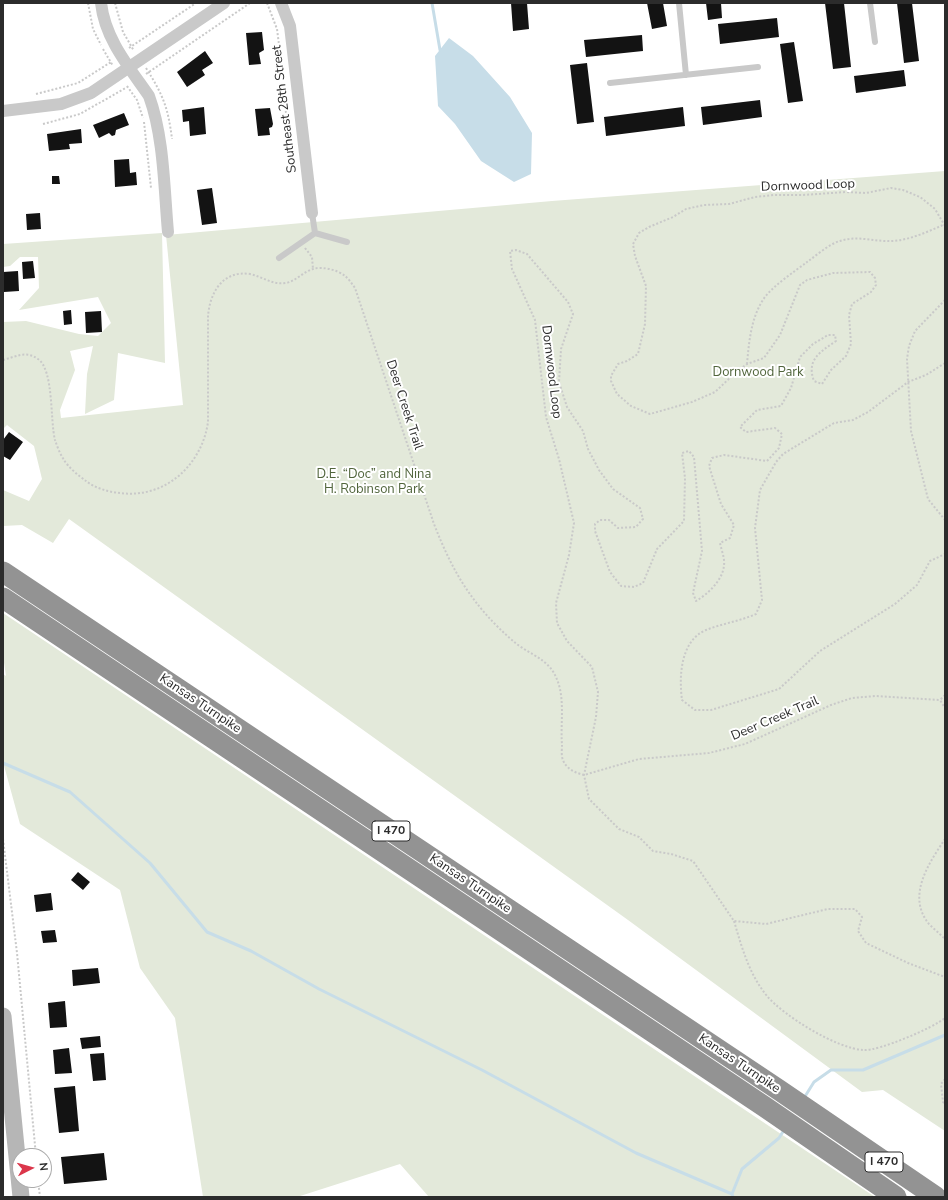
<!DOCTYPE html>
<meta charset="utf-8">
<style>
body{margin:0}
#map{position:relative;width:948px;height:1200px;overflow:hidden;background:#fff;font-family:"Nunito Sans",sans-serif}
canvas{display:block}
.frame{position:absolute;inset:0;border:4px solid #2c2c2c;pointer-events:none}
.north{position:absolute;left:12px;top:1148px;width:40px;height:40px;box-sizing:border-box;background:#fff;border:1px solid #ababab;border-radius:50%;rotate:84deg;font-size:11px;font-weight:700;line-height:16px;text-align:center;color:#2c2c2c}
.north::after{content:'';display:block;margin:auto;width:14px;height:18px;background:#db364b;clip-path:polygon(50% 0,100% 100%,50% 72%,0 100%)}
</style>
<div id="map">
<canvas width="948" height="1200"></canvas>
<div class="frame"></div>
<div class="north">N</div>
</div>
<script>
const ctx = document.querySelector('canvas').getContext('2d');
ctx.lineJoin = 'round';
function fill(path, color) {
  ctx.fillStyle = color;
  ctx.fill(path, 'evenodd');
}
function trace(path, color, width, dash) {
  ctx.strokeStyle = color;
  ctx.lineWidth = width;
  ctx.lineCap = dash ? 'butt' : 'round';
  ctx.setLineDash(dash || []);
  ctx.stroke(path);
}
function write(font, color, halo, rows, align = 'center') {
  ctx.font = font + ' "Nunito Sans",sans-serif';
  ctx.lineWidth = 4;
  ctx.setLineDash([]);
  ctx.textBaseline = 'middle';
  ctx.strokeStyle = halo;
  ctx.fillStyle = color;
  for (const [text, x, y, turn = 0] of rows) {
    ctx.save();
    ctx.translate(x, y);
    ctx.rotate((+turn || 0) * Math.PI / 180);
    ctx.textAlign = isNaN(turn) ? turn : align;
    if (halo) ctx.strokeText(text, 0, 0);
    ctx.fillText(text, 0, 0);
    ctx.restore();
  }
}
const green = new Path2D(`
 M 945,171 L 945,1131 L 883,1090 L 862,1092 L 628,920 L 69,519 L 53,543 L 22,525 L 3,526 L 3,490 L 29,501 L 42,479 L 34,446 L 7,425 L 3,429 L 3,322 L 26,321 L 79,334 L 98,336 L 111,323 L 98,297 L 19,310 L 39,288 L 38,257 L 20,257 L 10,266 L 3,267 L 3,244 L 162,233 L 165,363 L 118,353 L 114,400 L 85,414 L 87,374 L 93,346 L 70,351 L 75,370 L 60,410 L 61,418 L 183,405 L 166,235 L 552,201 Z
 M 3,613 L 875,1197 L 429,1197 L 400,1164 L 297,1197 L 203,1197 L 175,1018 L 140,968 L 120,890 L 20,824 L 3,762 L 3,674 L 6,676 L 3,656 Z`);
const water = new Path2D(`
 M 449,38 L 473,56 L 510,97 L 532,133 L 531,174 L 514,182 L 481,161 L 455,124 L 438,106 L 435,56 Z`);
const stream = new Path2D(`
 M 432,3 L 440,50
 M 3,763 L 70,792 L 150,863 L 207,932 L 251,951 L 319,989 L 482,1070 L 636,1153 L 732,1194
 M 804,1098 L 814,1082 L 831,1070 L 863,1070 L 945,1035
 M 733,1197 L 732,1194 L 742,1169 L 779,1138 L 784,1130`);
const building = new Path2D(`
 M 511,3 L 527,3 L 529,29 L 513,31 Z
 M 647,3 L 663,3 L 667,26 L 652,29 Z
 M 706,3 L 721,3 L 722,18 L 708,20 Z
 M 825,3 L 844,3 L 851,67 L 833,69 Z
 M 897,3 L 912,3 L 919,61 L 904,63 Z
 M 777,18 L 779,37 L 720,44 L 718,24 Z
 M 262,32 L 264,50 L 259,53 L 261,64 L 249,65 L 246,33 Z
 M 642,35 L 643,51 L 586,57 L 584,40 Z
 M 794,42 L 803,101 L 788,103 L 780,44 Z
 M 205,51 L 213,63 L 202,70 L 205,75 L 187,87 L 177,72 Z
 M 587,63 L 594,122 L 577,124 L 570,65 Z
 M 904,70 L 906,86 L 856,93 L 854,76 Z
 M 760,100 L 762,117 L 703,125 L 701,107 Z
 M 204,107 L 206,134 L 190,136 L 189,121 L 183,122 L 182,110 Z
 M 683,107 L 685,126 L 606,136 L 604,117 Z
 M 270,108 L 273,124 L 272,127 L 269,128 L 270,135 L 258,136 L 255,109 Z
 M 124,113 L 129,125 L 116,130 L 115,135 L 112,136 L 109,133 L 99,138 L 93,125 Z
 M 81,129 L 82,143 L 69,144 L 70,149 L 49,151 L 47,134 Z
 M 129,159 L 130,173 L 136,172 L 137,185 L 115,187 L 114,160 Z
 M 52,176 L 59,176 L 60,184 L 52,184 Z
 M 212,188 L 217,223 L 202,225 L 197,190 Z
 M 40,213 L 41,229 L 27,230 L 26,214 Z
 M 33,261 L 35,278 L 23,279 L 22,262 Z
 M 18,271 L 19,291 L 4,292 L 3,272 Z
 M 71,310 L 72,324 L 64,325 L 63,311 Z
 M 101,311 L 102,332 L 86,333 L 85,312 Z
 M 9,432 L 23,442 L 10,460 L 3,456 L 3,440 Z
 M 78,872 L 90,882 L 83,890 L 71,880 Z
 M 51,893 L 53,910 L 36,912 L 34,895 Z
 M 55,930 L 57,942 L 43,943 L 41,931 Z
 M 98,968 L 100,983 L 73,986 L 72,970 Z
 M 65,1001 L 67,1027 L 50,1028 L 48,1003 Z
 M 100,1036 L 101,1047 L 82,1049 L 80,1038 Z
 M 69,1048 L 72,1073 L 55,1074 L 53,1050 Z
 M 104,1053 L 106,1080 L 93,1081 L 90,1054 Z
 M 75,1086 L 79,1131 L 59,1133 L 54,1088 Z
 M 104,1153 L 107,1180 L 64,1184 L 61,1157 Z`);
const path = new Path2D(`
 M 88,3 L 93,29 L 101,45
 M 115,3 L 123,32 L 134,51
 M 267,3 L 277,29 L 282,68
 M 129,48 L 196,3
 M 103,49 L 113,66
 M 146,68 C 163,95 168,107 172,139
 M 146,74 L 250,3
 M 127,86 L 137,100 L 143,118
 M 36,94 L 78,83 L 111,62
 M 284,95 L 289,140
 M 144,122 L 151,188
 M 43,124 L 80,114 L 129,86
 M 945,226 L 935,209 L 920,197 L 903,190 L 891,188 L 866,193 L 846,192 L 803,195 L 774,195 L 755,197 L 729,204 L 704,205 L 686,209 L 673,217 L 649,227 L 639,233 L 633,244 L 635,256 L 646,286 L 645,324 L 638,354 L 627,361 L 618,364 L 611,376 L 611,381 L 617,394 L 631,406 L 650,414 L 692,402 L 715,392 L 734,374 L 747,364 L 764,358 L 780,335 L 800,285 L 807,280 L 833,273 L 870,272 L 875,278 L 876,285 L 871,292 L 852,304 L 849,315 L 851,344 L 846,356 L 831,370 L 822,384 L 814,381 C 806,360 820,352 836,341 L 835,335 L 828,335 L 813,344 L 800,357 L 791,388 L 781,406 L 757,410 L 740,427 L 746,432 L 775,428 L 782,434 L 779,448 L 767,461 L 724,455 L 712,458 L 709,466 L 721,504 L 734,525 L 730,538 L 720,543 C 721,549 725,558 724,565 C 723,580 708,594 696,601 L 693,593 L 702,551 L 694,457 L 689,451 L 682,453 L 685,478 L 684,521 L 657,549 L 643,583 L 634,587 L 621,586 L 610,572 L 595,531 L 595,524 L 600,520 L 609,520 L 618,528 L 636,527 L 643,519 L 640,508 L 613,489 L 599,470 L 588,449 L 583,431 L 567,407 L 559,382 L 561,349 L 573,314 L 568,302 L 527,254 L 516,250 L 510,251 L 512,269 L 535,320 L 546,417 L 559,459 L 574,523 L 569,555 L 556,603 L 557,623 L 567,641 L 592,667 L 598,692 L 596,717 L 584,775 L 589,799 L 619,829 L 639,837 L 653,851 L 671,854 L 693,861 L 734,921 L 766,924 L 828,909 L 855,909 L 862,917 L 858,931 L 866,943 L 908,963 L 945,977
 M 305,248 L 312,257 L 313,269
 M 945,300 L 915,331 L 909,346 L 907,359 L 911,431 L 928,499 L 945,520
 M 3,360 C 15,357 26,350 38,359 C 54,370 50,421 55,440 C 57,446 60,454 64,460 C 68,467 79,476 86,481 C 95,488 108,492 120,493 C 165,499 202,465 208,422 L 208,316 C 210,292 223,270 250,274 C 263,277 272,285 286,283 C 296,281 303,272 313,269 C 322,266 338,270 345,276 C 349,279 352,284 355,288 L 434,524 C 453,573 473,606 513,641 C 524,651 544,658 552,670 C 567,692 560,720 562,745 C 562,749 561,756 563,760 C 566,769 576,773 584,775 L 639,759 L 709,753 L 745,744 L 831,705 L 852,698 L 876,696 L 940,700
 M 945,363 L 926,375 L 908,382 L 868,412 L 853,420 L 834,423 L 783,454 L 776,462 L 760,490 L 755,528 L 762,600 L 756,614 C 740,621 721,624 706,630 C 680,641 679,677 682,700 L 695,710 L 711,710 L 779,689 L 820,651 L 895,604 L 917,585 L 930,561 L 945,554
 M 747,364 C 749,342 751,316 765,297 C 774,285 794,272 807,262 C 817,255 829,244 840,241 C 857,235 875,242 892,241 C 910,240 927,232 943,225
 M 945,695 L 940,700 L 945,708
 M 3,839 L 17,953 L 36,1156
 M 945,839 C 929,863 906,896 929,924 C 934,929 940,934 945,939
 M 734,921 C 742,948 749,974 767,996 C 784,1016 837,1049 864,1050 C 879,1051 933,1028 945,1018
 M 945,1079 L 941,1084 L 943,1102 L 945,1104
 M 38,1180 L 40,1197`);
const service = new Path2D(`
 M 679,3 L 686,75
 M 870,3 L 875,42
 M 610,83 L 758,67
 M 312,213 L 315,233
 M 279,258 L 315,233 L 347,242`);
const minor = new Path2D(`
 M 101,3 C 105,39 129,67 149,96 C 164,137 164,188 168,232
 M 281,3 L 290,26 L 312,213
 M 3,111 L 61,104 L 91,93 L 224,3`);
const secondary = new Path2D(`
 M 3,1016 L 21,1197`);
const motorway = new Path2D(`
 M 3,572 L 779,1090 L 936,1197
 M 3,598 L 765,1107 L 896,1197`);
const shields = [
 [391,831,38],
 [884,1162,38]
];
const shieldNames = [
 ["I 470",391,831],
 ["I 470",884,1162]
];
const streetNames = [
 ["Southeast 28th Street",285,109,-97],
 ["Dornwood Loop",808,186,-2],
 ["Dornwood Loop",551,372,83],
 ["Deer Creek Trail",404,405,72],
 ["Kansas Turnpike",200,704,34],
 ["Deer Creek Trail",775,719,-23],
 ["Kansas Turnpike",470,884,34],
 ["Kansas Turnpike",739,1064,34]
];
const parkNames = [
 ["Dornwood Park",758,373],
 ["D.E. “Doc” and Nina",374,475],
 ["H. Robinson Park",374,490]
];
fill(green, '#e3e9da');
fill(water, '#c7dde8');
trace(stream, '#c7dde8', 3);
fill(building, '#131313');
trace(path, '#c9c9c9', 2, [2, 2]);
trace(service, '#c9c9c9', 6);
trace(minor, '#c9c9c9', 12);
trace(secondary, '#b6b6b6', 17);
trace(motorway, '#939393', 21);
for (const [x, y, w] of shields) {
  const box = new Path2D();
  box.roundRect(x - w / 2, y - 10, w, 20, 3);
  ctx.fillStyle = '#fff';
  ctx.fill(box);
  trace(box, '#2c2c2c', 1);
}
write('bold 12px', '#2c2c2c', null, shieldNames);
write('13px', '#2c2c2c', '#fff', streetNames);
write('13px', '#51653c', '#fff', parkNames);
</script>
